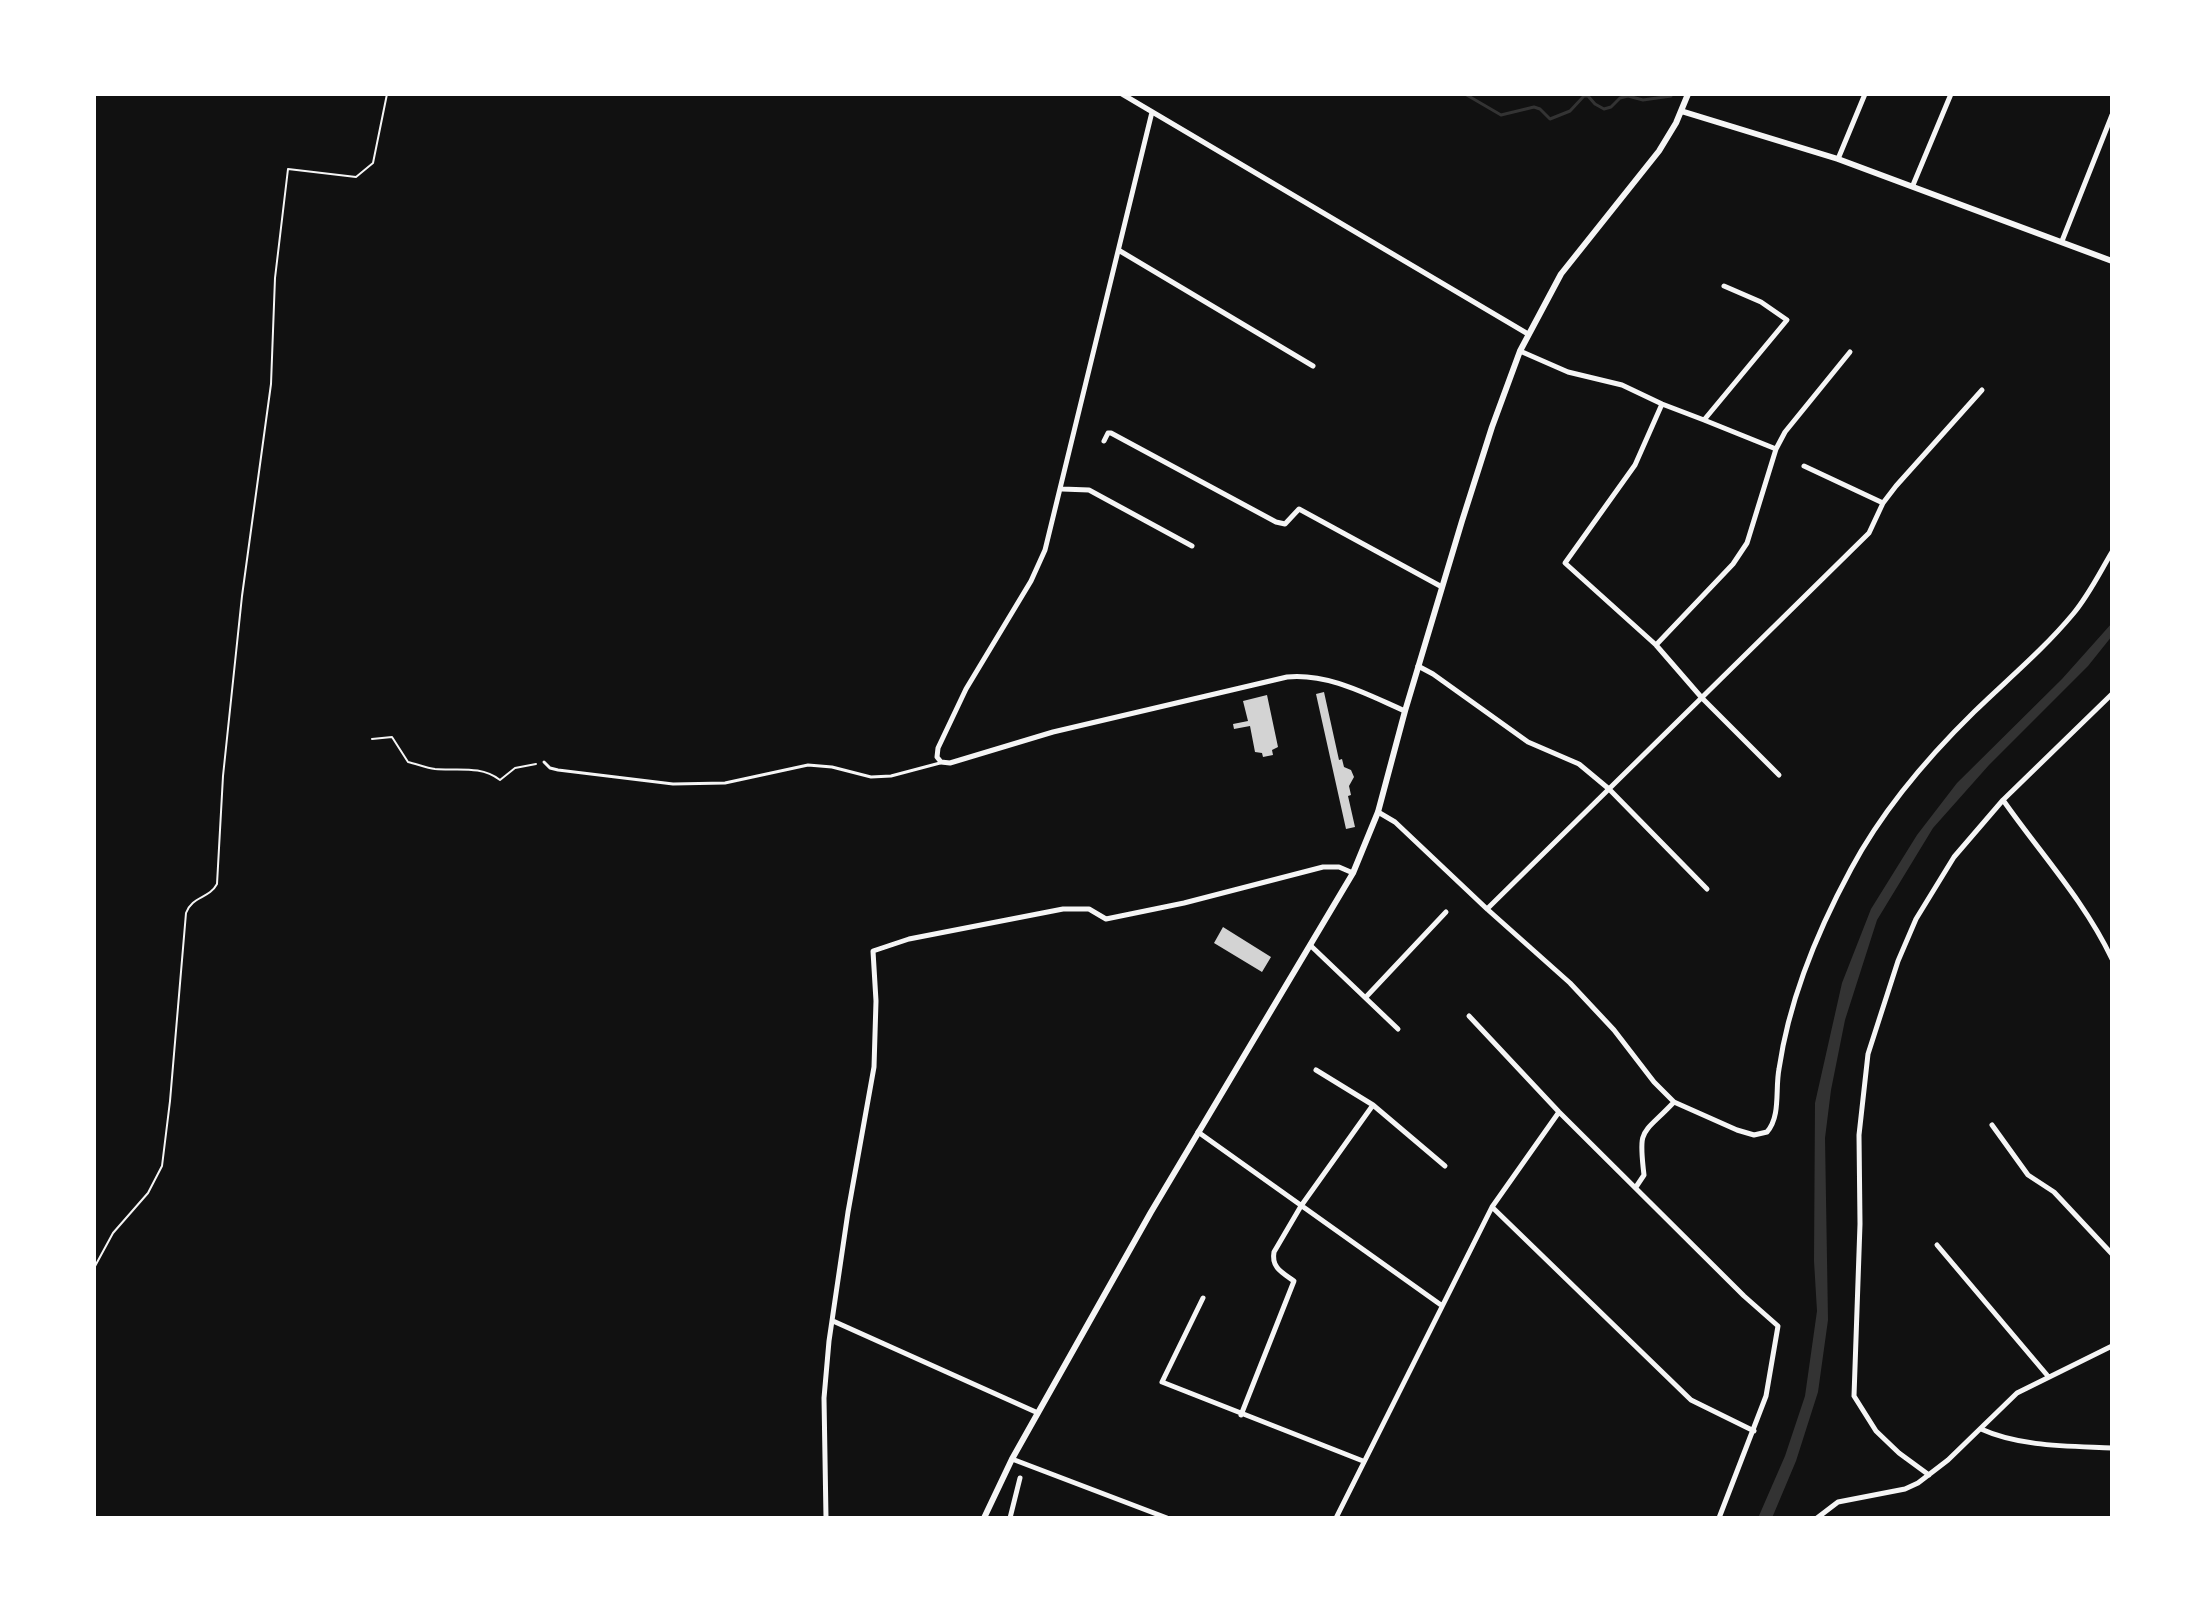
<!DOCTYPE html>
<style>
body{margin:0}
#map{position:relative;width:2206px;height:1612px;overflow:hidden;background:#111;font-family:"Source Sans 3",sans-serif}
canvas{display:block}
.frame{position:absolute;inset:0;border:96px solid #fff;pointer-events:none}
</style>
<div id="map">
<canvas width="2206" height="1612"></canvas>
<div class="frame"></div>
</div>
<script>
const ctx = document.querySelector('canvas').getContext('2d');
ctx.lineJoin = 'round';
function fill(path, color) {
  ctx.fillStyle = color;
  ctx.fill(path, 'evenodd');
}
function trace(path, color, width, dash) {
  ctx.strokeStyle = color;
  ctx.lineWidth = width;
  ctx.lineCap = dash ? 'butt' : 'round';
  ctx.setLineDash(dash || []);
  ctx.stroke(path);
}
const water = new Path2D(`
 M 2112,623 L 2112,636 L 2088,666 L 1989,765 L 1933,828 L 1877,920 L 1845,1020 L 1831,1090 L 1825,1138 L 1828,1320 L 1818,1392 L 1796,1461 L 1772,1518 L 1758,1518 L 1785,1456 L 1805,1396 L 1817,1311 L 1814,1261 L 1815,1103 L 1842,983 L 1871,909 L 1917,835 L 1957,783 L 2062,679 Z`);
const stream = new Path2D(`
 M 1465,94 L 1501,115 L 1534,107 L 1540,109 L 1550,119 L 1570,111 L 1584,96 L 1588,96 L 1595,104 L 1604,109 L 1611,107 L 1620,98 L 1628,96 L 1643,100 L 1671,96
 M 1824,1518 L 1824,1517`);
const building = new Path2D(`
 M 1324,692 L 1339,760 L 1342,759 L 1344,767 L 1351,770 L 1354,777 L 1349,786 L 1351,795 L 1348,796 L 1355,827 L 1346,829 L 1316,694 Z
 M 1267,695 L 1278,747 L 1272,750 L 1273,755 L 1263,757 L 1262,753 L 1255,752 L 1250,726 L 1234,729 L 1233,724 L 1248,721 L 1243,701 Z
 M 1223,927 L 1271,957 L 1262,972 L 1214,943 Z`);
const path = new Path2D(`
 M 372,739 L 392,737 L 408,762 C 417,764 426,768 435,769 C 458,771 480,765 500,780 L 515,768 L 536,764
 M 94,1268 L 113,1233 L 148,1193 L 162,1166 L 170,1101 L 186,913 C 192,896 209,899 217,884 L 223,776 L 242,596 L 271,384 L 275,278 L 288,169 L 356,177 L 373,163 L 387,94`);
const service = new Path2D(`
 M 544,762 L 550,768 L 558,770 L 673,784 L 725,783 L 808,765 L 832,767 L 871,777 L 891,776 L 940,763`);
const minor = new Path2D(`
 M 1122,94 L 1528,334
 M 1152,112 L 1045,550 L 1031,581 L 966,689 L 938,748 L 937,757 L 941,762 L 950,763 L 1053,732 L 1287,677 C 1329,673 1368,695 1405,711
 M 1838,159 L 1865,94
 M 1913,185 L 1951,94
 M 2062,241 L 2112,115
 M 1120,251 L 1313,366
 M 1520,351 L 1568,372 L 1622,385 L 1662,404 L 1704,420 L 1787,320 L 1761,302 L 1724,286
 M 1662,404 L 1635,465 L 1565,563 L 1656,645 L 1702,698 L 1779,775
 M 1704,420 L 1776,449
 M 1104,441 L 1108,433 L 1111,433 L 1276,522 L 1285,524 L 1299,509 L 1442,587
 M 1804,466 L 1883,503
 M 1062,489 L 1089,490 L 1192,546
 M 1656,645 L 1733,564 L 1747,543 L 1776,449 L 1785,432 L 1850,352
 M 1418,666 L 1433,674 L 1528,742 L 1579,764 L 1609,789 L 1707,889
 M 2003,800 C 2040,853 2084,900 2112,959
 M 1378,812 L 1395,822 L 1487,909 L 1570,983 L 1614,1030 L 1654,1082 L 1674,1102 L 1737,1130 L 1754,1135 L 1767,1132 C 1781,1116 1775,1089 1779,1069 C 1789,1000 1818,930 1851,869 C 1882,811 1927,758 1974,712 C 2008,679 2043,650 2073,614 C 2089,595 2100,572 2112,552
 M 1487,909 L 1869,533 L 1883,503 L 1896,486 L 1982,390
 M 1310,945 L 1398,1029
 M 1366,997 L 1446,912
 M 1469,1016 L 1559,1112 L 1744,1296 L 1778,1326 L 1766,1396 L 1719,1518
 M 1316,1070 L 1373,1105 L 1445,1166
 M 1992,1125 L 2028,1175 L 2054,1192 L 2112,1254
 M 1198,1132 L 1441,1305
 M 1636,1187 L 1644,1175 C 1638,1126 1642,1136 1674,1102
 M 1492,1207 L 1691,1400 L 1754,1431
 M 1937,1245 L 2047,1375
 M 1203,1298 L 1162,1382 L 1363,1461
 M 833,1321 L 1038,1413
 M 1241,1415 L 1294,1281 C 1283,1273 1271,1268 1274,1252 L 1301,1206 L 1373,1105
 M 1981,1429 C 2020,1447 2070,1446 2112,1448
 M 1012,1459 L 1167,1518
 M 1929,1475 L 1899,1453 L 1876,1431 L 1854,1396 L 1860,1224 L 1859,1135 L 1868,1054 L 1898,961 L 1916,919 L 1954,857 L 2003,800 L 2112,694
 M 826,1518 L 824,1398 L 829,1341 L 848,1212 L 874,1067 L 876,1001 L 873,951 L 909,939 L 1063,909 L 1089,909 L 1106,919 L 1184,903 L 1323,867 L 1339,867 L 1353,873
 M 1010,1518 L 1020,1478
 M 1336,1518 L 1492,1207 L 1559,1112
 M 1817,1518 L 1838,1502 L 1905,1489 L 1918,1483 L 1948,1460 L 2017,1393 L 2112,1346`);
const tertiary = new Path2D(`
 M 1681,111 L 1838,159 L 2112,261
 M 984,1518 L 1012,1459 L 1151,1212 L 1353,873 L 1378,812 L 1405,711 L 1462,521 L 1492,427 L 1520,351 L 1561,274 L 1659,151 L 1676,123 L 1688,94`);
fill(water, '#333');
trace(stream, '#333', 3);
fill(building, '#d3d3d3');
trace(path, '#f5f5f5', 2);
trace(service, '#f5f5f5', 3);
trace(minor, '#f5f5f5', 5);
trace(tertiary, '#f5f5f5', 6);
</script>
